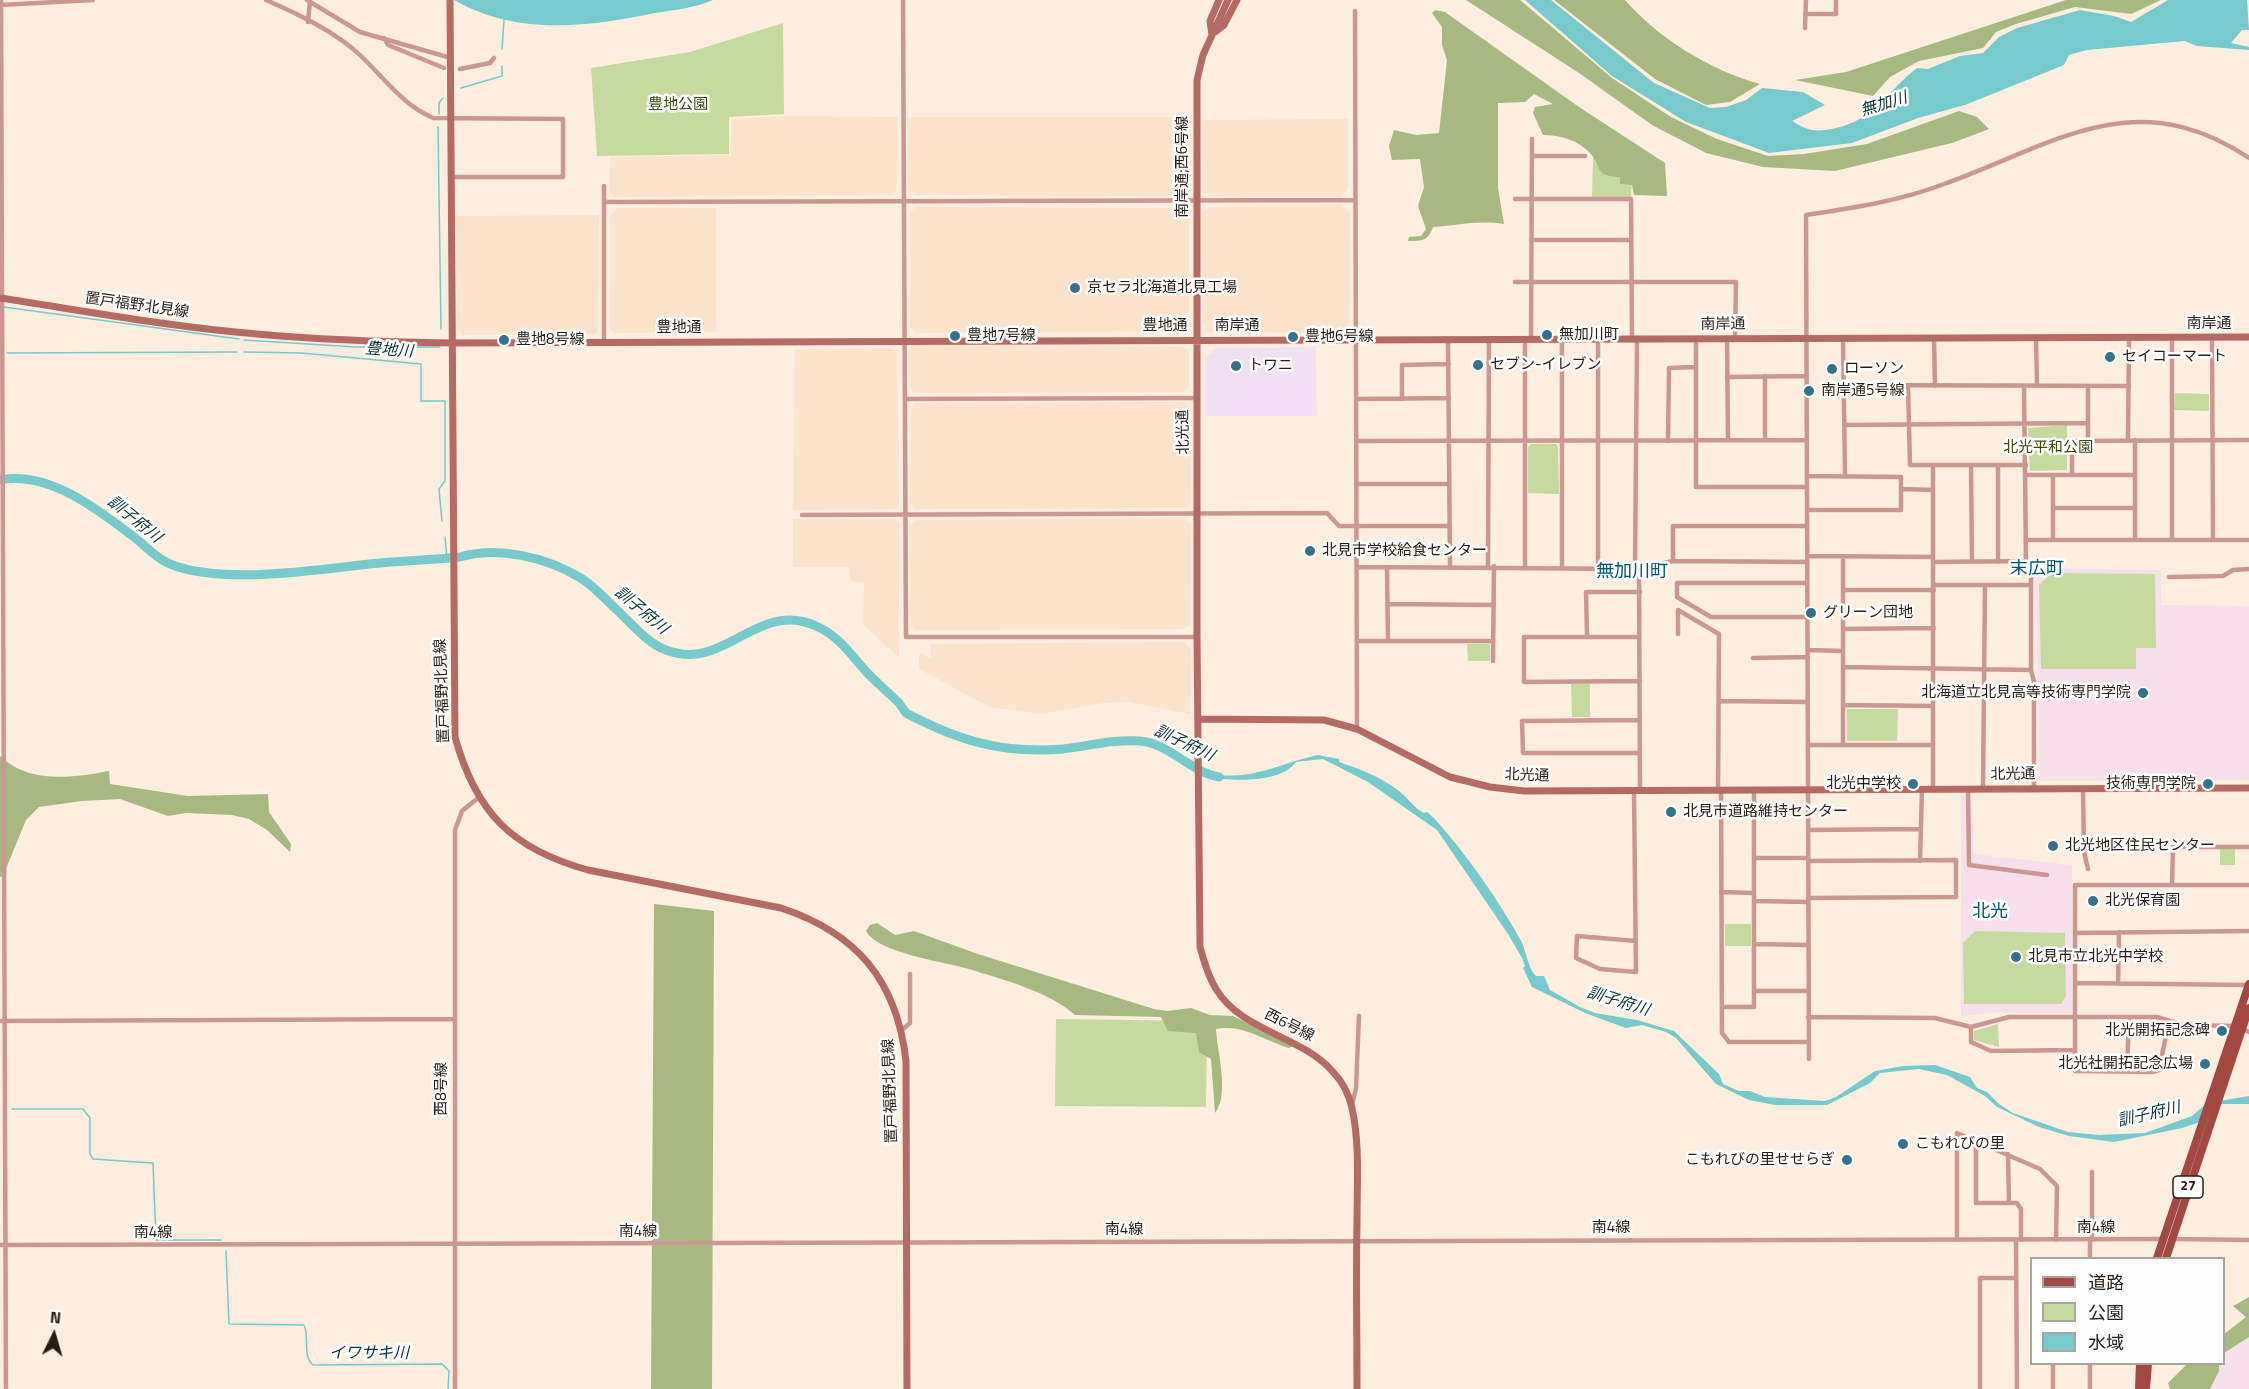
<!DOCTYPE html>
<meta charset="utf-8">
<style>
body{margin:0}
#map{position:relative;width:2249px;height:1389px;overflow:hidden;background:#fdeedf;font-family:"Titillium Web","Noto Sans JP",sans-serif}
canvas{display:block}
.legend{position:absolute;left:2030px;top:1257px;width:195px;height:108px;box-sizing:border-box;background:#fefefe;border:2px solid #a8a4a0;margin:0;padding:8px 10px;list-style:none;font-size:18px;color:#261d14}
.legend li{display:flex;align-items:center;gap:12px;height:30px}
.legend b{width:30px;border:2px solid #a8a4a0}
.north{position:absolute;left:24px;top:1305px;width:60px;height:60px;-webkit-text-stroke:4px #fefefe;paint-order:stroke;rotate:5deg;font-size:16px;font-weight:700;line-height:24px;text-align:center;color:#261d14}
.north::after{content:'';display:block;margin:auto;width:21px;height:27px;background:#261d14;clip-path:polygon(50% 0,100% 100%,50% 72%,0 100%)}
</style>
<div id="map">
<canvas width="2249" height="1389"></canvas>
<ul class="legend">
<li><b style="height:8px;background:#a24942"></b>道路</li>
<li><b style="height:16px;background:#c6d99f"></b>公園</li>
<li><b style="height:16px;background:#77c9cb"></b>水域</li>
</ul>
<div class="north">N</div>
</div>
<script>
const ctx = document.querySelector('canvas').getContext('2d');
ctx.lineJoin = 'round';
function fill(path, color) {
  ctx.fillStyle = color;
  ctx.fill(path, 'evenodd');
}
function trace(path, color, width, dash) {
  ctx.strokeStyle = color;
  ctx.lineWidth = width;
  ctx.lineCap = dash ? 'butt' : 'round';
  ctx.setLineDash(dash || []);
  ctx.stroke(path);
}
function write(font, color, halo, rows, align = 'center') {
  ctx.font = font + ' "Titillium Web","Noto Sans JP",sans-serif';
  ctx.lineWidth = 5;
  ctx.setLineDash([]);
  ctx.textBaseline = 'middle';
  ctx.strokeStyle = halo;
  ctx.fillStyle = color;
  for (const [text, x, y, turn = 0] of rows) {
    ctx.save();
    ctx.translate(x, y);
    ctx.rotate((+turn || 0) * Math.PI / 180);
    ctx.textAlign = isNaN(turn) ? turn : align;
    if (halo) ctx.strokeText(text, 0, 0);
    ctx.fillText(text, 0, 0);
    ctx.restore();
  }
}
const commercial = new Path2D(`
 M 1316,347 L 1317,416 L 1206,416 L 1206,358 L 1216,348 Z`);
const built = new Path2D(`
 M 784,116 L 898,117 L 897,189 L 891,195 L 616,197 L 609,193 L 610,157 L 730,155 L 732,119 Z
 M 907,117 L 1191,117 L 1191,188 L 1182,196 L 916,195 L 908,190 Z
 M 1348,119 L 1348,189 L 1341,196 L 1209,196 L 1203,192 L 1204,120 Z
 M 1341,205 L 1350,213 L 1349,333 L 1209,332 L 1203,325 L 1202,213 L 1210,207 Z
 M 916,207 L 1183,208 L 1189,215 L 1189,326 L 1184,331 L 917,333 L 910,327 L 910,212 Z
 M 618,208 L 716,208 L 716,332 L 615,333 L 610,329 L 610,216 Z
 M 599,215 L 598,330 L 595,334 L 463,335 L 457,330 L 456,216 Z
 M 914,345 L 1183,347 L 1189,352 L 1189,387 L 1183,392 L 915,393 L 910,388 L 909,349 Z
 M 890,348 L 897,353 L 899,506 L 895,509 L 793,510 L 795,349 Z
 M 1184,402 L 1190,408 L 1191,503 L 1185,508 L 915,509 L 910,504 L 911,408 L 916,403 Z
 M 1184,518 L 1191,524 L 1190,625 L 1184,629 L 915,630 L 910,624 L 910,526 L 917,520 Z
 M 793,519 L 895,519 L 900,523 L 899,657 L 863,625 L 864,583 L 850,581 L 849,567 L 793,567 Z
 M 1185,642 L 1191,651 L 1190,714 L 1129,702 L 1102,703 L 1041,714 L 990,707 L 919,669 L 919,654 L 931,658 L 931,644 Z`);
const education = new Path2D(`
 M 2035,568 L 2161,570 L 2161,605 L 2249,606 L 2249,780 L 2040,781 Z
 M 1972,795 L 1974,854 L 2072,865 L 2072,1013 L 2001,1012 L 1961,1016 L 1961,796 Z
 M 2249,1333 L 2249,1389 L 2203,1389 L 2212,1364 L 2224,1364 L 2224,1348 Z`);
const green = new Path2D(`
 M 783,23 L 784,114 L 729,117 L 729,154 L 597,156 L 591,68 L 690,52 Z
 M 1593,156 L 1632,174 L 1631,199 L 1592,199 Z
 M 2175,393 L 2209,394 L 2209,411 L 2174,410 Z
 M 2067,425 L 2067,470 L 2030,471 L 2028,428 Z
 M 1531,444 L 1556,444 L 1558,447 L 1559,494 L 1528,493 L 1528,447 Z
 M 2052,573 L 2155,574 L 2156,648 L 2136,648 L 2136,669 L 2041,669 L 2039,585 Z
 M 1467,644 L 1490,644 L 1490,661 L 1468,661 Z
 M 1571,684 L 1590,684 L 1590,717 L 1572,717 Z
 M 1847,709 L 1898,709 L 1897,741 L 1847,741 Z
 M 2220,849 L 2235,849 L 2235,865 L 2220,865 Z
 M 1725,924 L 1751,924 L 1751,946 L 1725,946 Z
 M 1975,931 L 2065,933 L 2066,996 L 2061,1004 L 1964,1004 L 1963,943 Z
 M 1056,1019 L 1207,1021 L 1206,1107 L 1055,1106 Z
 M 1998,1024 L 1999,1047 L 1974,1040 L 1974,1031 Z`);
const forest = new Path2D(`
 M 1466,0 L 1520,0 L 1612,78 L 1671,117 L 1717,139 L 1768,156 L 1804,154 L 1867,144 L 1959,111 L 1977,117 L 1989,129 L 1952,143 L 1835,171 L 1763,167 L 1706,153 L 1652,125 L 1579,73 Z
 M 1554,0 L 1625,0 C 1659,39 1710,70 1760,84 L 1730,102 L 1706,105 L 1655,79 Z
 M 2066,0 L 2161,0 L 2131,14 L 2075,7 L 2016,24 L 1996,32 L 1983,48 L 1919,61 L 1890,77 L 1873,96 L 1795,80 L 1846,72 Z
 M 1435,10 L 1445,12 L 1579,107 L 1665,163 L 1667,196 L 1634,195 L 1632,185 L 1620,184 L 1620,177 C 1593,176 1603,167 1590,153 C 1578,140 1560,135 1543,135 L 1533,113 L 1535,107 L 1553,104 L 1534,94 L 1525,102 L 1498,103 L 1498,188 L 1504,224 C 1477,220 1460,225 1433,227 C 1428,241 1423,241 1408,241 L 1409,237 L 1421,236 L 1426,229 L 1418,206 L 1424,187 L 1420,159 L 1392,160 L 1389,146 L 1394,130 L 1416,135 L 1439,133 L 1447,60 L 1442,45 L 1442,27 L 1432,13 Z
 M 0,756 C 29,784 73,778 109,771 L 110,784 L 188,796 L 268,794 L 269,812 L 291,844 L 290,852 L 267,830 L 249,819 L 232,815 L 186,813 L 168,816 L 120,799 L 82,801 L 39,807 L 26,820 L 3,876 L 0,877 Z
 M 654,904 L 714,911 L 712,1389 L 651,1389 Z
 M 877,923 L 895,935 L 914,931 L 978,954 L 1154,1009 L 1167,1011 L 1191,1008 L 1210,1015 L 1233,1016 L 1293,1046 L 1289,1048 C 1264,1041 1244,1024 1216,1029 C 1217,1051 1230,1094 1215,1113 L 1211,1059 L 1199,1052 L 1196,1033 L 1168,1031 L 1161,1017 L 1075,1015 C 1048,991 1004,980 969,969 C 946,962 877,953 866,931 L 870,925 Z
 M 2249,1297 L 2249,1337 L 2224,1353 L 2224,1334 L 2246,1317 L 2233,1306 Z
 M 2187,1364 L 2219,1364 L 2219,1371 L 2210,1389 L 2170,1389 L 2168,1383 Z`);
const water = new Path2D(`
 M 454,0 L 713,0 C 695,8 674,10 655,13 C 587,27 517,36 454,0 Z
 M 1525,0 L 1551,0 L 1654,83 L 1710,108 L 1726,107 L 1746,100 L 1762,88 L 1803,92 L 1825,105 L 1792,121 C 1809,132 1818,132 1836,128 C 1874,120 1888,90 1917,68 L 1928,69 L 1960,56 L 1983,53 L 1999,37 L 2017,28 L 2080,10 L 2114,16 L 2131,22 L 2168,0 L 2247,0 L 2249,30 L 2242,30 L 2231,43 L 2249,47 L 2249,50 L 2197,46 L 2185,41 L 2087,50 L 2069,55 L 2064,65 L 1965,105 L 1918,118 L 1852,143 L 1769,153 L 1686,122 L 1612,76 Z
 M 1318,755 L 1339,759 L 1339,762 C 1360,769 1381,777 1399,791 C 1409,799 1413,807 1424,813 L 1427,812 L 1434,818 C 1466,854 1496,896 1520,939 C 1526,949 1528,969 1536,976 L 1544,976 L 1550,990 L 1580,1007 L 1595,1013 L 1637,1020 L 1674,1031 L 1719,1074 L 1723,1084 L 1739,1091 L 1750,1091 L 1765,1097 L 1825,1101 L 1836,1097 L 1875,1071 L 1903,1066 L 1935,1065 L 1970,1077 L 1977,1088 L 1987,1092 L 1999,1104 L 2013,1113 L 2068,1132 L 2099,1135 L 2145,1133 L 2192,1116 L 2207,1103 L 2249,1096 L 2249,1104 L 2222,1104 L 2203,1121 L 2182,1128 L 2114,1142 L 2069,1136 L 2039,1127 L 1997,1107 L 1985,1096 L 1947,1075 L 1919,1069 L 1880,1073 L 1870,1083 L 1827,1105 L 1775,1105 L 1749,1100 L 1716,1084 L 1676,1038 L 1666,1032 L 1642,1025 L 1626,1028 L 1585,1013 L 1532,987 L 1523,968 L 1525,966 L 1522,958 L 1508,934 L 1437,830 L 1368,782 L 1323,759 L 1296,762 C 1280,784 1231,781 1207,777 L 1207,772 C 1246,784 1280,763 1318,755 Z`);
const stream = new Path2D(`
 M 502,49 L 504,20
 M 461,88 L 502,76 L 502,66
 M 439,114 L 439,103 L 443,98
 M 438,127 L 441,329
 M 4,307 L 239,339
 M 244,340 L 355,347 L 440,347
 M 244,352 L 301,353 L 421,364 L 421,401 L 445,401 L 445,481 L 439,489 L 442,521
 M 7,353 L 237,352
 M 445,537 L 447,559
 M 12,1109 L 83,1109 L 90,1118 L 90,1154 L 93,1159 L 153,1163 L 156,1240 L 221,1240
 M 226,1251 L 229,1324 L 304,1325 C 310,1337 302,1356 313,1365 L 442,1364 L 449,1371 L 448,1389`);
const river = new Path2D(`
 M 0,480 C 48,470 99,510 134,537 C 147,547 155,558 170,564 C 221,585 315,570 369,564 C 400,561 430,560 460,557 C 498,546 545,557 579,577 C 593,585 605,599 617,610 C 631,623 647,643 666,650 C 725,673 756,599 816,626 C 837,635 849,652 863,668 C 874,681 887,691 899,703 L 906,713 C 959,741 1003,754 1063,749 C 1089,746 1114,739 1140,741 C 1169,743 1190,772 1219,777`);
const street = new Path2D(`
 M 1,0 L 6,1389
 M 266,0 C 298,14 336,32 361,56 C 385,79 403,105 433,118 L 563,119 L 563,177 L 451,177
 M 307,0 L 360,32 L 451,58
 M 903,0 L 906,637 L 1197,637
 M 0,5 L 93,0
 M 1355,11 L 1357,729
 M 1805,14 L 1836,14 L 1836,0
 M 308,22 L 310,1
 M 1805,28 L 1806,0
 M 384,38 L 388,45 L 444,68
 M 460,69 L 490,63 L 494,58
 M 1532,156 L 1585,156
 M 604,186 L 604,202
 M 1515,199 L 1631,199 L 1632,338
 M 1532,240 L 1630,240
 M 1515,282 L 1736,282 L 1735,338
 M 2172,337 L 2172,539
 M 2212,337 L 2213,540
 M 1696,338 L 1696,487 L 1807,487
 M 1727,338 L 1728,440
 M 1843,338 L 1845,476
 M 1934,338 L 1935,386
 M 2036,338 L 2037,386
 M 1525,339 L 1525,566
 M 1531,339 L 1532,139
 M 1562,339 L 1562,567
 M 1598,339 L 1598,568
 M 1448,340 L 1450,566
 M 604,342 L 604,202 L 1354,200
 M 1727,377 L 1807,376
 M 1844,385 L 2129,386
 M 1908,386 L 1910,465 L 2026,465
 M 2024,386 L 2026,561 L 2031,567 L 2031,670 L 2034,682 L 2034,788
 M 2088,386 L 2088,440
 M 905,399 L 1197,398
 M 1356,399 L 1449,398
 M 1402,399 L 1402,365 L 1449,364
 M 1844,425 L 2088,423
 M 1765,440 L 1765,376
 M 2128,440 L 2129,337
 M 2135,440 L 2135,540
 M 1356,441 L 1807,440
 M 1668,441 L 1669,368 L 1696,367
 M 1933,465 L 1933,789
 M 1971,465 L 1972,562
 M 2026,475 L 2135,475
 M 2053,475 L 2053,540
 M 2072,475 L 2072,441 L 2249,440
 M 1807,476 L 1901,477 L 1901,510 L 1807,510
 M 1356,484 L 1449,484
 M 1901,489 L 1933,490
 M 2053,508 L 2135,508
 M 802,515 L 1327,513 L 1339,526 L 1450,526
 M 2026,540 L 2249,540
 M 1807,556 L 1933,557
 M 1843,557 L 1843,745
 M 1673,561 L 1673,526 L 1807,526
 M 1934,562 L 2026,561
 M 1998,562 L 1998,465
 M 1488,566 L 1489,339
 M 1357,567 L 1639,569 L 1673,561 L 1807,562
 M 1387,567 L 1388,640
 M 1635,569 L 1637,338
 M 1639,569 L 1640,791
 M 2169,577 L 2223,576 L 2233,570 L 2249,569
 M 1934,585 L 2031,585
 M 1843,590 L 1934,590
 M 1388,604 L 1493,605
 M 1807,617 L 1711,617 L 1677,597 L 1677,583 L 1807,583
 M 1843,629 L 1934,628
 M 1678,634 L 1678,610 L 1719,634 L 1718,790
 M 1587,636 L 1586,592 L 1640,592
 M 1639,637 L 1524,637 L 1524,682 L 1640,681
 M 1358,641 L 1493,641
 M 1808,650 L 1843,651
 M 1753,658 L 1808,657
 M 1493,661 L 1494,566
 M 1843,667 L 2031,670
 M 1719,701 L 1808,702
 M 1843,705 L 1933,706
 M 1808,745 L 1933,745
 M 1639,753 L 1523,753 L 1522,721 L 1640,720
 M 2083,788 L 2084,852 L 2088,869
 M 1968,789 L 1969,865 L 2047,875
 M 1983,789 L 1985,586
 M 1721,790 L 1722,1033 L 1729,1042 L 1809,1042
 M 1634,791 L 1636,972 L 1600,969 L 1576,958 L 1577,936 L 1636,941
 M 1808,830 L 1921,829
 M 1754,858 L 1808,858
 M 1920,861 L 1922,789
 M 2172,885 L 2173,847 L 2249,847
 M 1721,892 L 1754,893
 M 1808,898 L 1956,897 L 1956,860 L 1808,861
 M 1754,901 L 1808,902
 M 2075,933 L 2249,931
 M 1755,944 L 1808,945
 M 2075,983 L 2249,985
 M 2118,984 L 2119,932
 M 1755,991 L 1808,991
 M 1722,1007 L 1754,1007 L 1754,790
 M 1808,1017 L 1935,1018 L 1971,1027 L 2009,1017 L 2157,1017 L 2183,1025 L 2235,1026 L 2249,1032
 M 0,1021 L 454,1019
 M 2169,1021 L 2159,1070 L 2153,1072 L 2075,1071 L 2075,885 L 2249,885
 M 1971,1027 L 1971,1042 L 1991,1051 L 2075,1050
 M 902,1030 L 910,1023 L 910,974
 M 1809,1059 L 1806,215 C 1853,208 1900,201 1944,184 C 2055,144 2135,82 2249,158
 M 2127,1071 L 2129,1017
 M 1352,1105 L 1356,1088 L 1359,1016
 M 1976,1140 L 1976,1203 L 2017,1203 L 2021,1209 L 2021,1240
 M 2008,1154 L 2009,1203
 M 2092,1172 L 2092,1240
 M 2172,1239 L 2249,1240
 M 1957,1240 L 1957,1133 L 2040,1169 L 2057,1186 L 2056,1240
 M 2016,1240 L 2017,1389
 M 0,1245 L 2163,1239
 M 2090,1258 L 2090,1240
 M 2090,1364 L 2090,1389
 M 455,1389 L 455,830 L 462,811 L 478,798
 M 1980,1389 L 1980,1278 L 2016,1278
 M 2053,1389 L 2053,1364`);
const secondary = new Path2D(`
 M 450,0 L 455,737 C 476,813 512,849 588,870 L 781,908 C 857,933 897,981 906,1061 L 907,1389
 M 1228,0 L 1203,55 L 1197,80 L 1197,637 L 1200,947 C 1204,962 1208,976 1216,989 C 1242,1032 1301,1035 1333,1072 C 1342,1081 1349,1095 1352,1108 C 1360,1144 1357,1184 1357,1221 C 1356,1277 1357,1333 1357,1389
 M 1215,32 L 1224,25 L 1237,0
 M 1212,35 L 1210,21 L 1219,0
 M 0,298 C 85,311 171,327 257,334 C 322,340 387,342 452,343 L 2249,337
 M 1198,719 L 1324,720 L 1357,729 L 1450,777 L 1490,787 L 1524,791 L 2249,788`);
const primary = new Path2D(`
 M 2157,1258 L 2249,984
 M 2166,1258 L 2249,1008
 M 2139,1389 L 2140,1364
 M 2146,1389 L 2148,1364`);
const markers = [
 [1075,288,6,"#357289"],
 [1547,335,6,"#357289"],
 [955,336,6,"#357289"],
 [1293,337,6,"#357289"],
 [504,340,6,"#357289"],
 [2110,357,6,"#357289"],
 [1478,365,6,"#357289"],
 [1236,366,6,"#357289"],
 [1832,369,6,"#357289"],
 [1809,391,6,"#357289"],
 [1310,551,6,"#357289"],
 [1811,613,6,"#357289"],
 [2143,693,6,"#357289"],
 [1913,784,6,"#357289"],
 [2208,784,6,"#357289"],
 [1671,812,6,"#357289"],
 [2053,846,6,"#357289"],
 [2093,901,6,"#357289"],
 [2016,957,6,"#357289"],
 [2222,1031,6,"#357289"],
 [2205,1064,6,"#357289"],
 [1903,1144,6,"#357289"],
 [1847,1160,6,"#357289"]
];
const shields = [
 [2188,1187,30]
];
const shieldNames = [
 ["27",2188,1187]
];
const parkNames = [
 ["豊地公園",678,105],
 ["北光平和公園",2048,448]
];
const streetNames = [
 ["南岸通;西6号線",1183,167,-90],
 ["置戸福野北見線",137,306,8],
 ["南岸通",2209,324],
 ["南岸通",1723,325,-1],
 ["豊地通",1165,326],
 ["南岸通",1237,326],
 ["豊地通",679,328],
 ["北光通",1184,432,-91],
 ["置戸福野北見線",443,691,-92],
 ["北光通",2013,775,-1],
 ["北光通",1527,776,2],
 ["西6号線",1289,1026,27],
 ["西8号線",442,1089,-90],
 ["置戸福野北見線",891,1091,-92],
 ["南4線",1611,1228],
 ["南4線",2096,1228],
 ["南4線",1124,1230],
 ["南4線",638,1232],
 ["南4線",153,1233]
];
const poiNames = [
 ["京セラ北海道北見工場",1087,288],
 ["無加川町",1559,335],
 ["豊地7号線",967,336],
 ["豊地6号線",1305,337],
 ["豊地8号線",516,340],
 ["セイコーマート",2122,357],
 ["セブン-イレブン",1490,365],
 ["トワニ",1248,366],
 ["ローソン",1844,369],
 ["南岸通5号線",1821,391],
 ["北見市学校給食センター",1322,551],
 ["グリーン団地",1823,613],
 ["北海道立北見高等技術専門学院",2131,693,"right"],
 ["北光中学校",1901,784,"right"],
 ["技術専門学院",2196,784,"right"],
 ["北見市道路維持センター",1683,812],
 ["北光地区住民センター",2065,846],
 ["北光保育園",2105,901],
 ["北見市立北光中学校",2028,957],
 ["北光開拓記念碑",2210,1031,"right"],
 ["北光社開拓記念広場",2193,1064,"right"],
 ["こもれびの里",1915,1144],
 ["こもれびの里せせらぎ",1835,1160,"right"]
];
const waterNames = [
 ["無加川",1884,105,-17],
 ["豊地川",389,351,4],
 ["訓子府川",134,520,39],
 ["訓子府川",641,611,40],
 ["訓子府川",1184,744,25],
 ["訓子府川",1618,1002,17],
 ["訓子府川",2149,1115,-13],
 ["イワサキ川",369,1354]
];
const quarterNames = [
 ["末広町",2037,570],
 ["無加川町",1632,573],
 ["北光",1990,913]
];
fill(commercial, '#f2e1f2');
fill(built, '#fce3cb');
fill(education, '#f7e0eb');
fill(green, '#c6d99f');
fill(forest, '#a7b980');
fill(water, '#77c9cb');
trace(stream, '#77c9cb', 1.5);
trace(river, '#77c9cb', 9);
trace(street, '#cb9791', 4.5);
trace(secondary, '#b46b63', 7);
trace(primary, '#a24942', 8);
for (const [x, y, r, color] of markers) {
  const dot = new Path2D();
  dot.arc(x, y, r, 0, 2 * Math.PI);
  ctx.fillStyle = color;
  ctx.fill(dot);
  trace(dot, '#fefefe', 2);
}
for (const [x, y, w] of shields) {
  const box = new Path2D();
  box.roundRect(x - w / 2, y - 11, w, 22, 4.5);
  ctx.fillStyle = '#fefefe';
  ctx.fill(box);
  trace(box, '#261d14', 1.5);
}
write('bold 14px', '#261d14', null, shieldNames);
write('15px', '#394906', '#fefefe', parkNames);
write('15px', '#261d14', '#fefefe', streetNames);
write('15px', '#261d14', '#fefefe', poiNames, 'left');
write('italic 16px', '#0b3436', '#fefefe', waterNames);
write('18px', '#00556e', '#fefefe', quarterNames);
</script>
